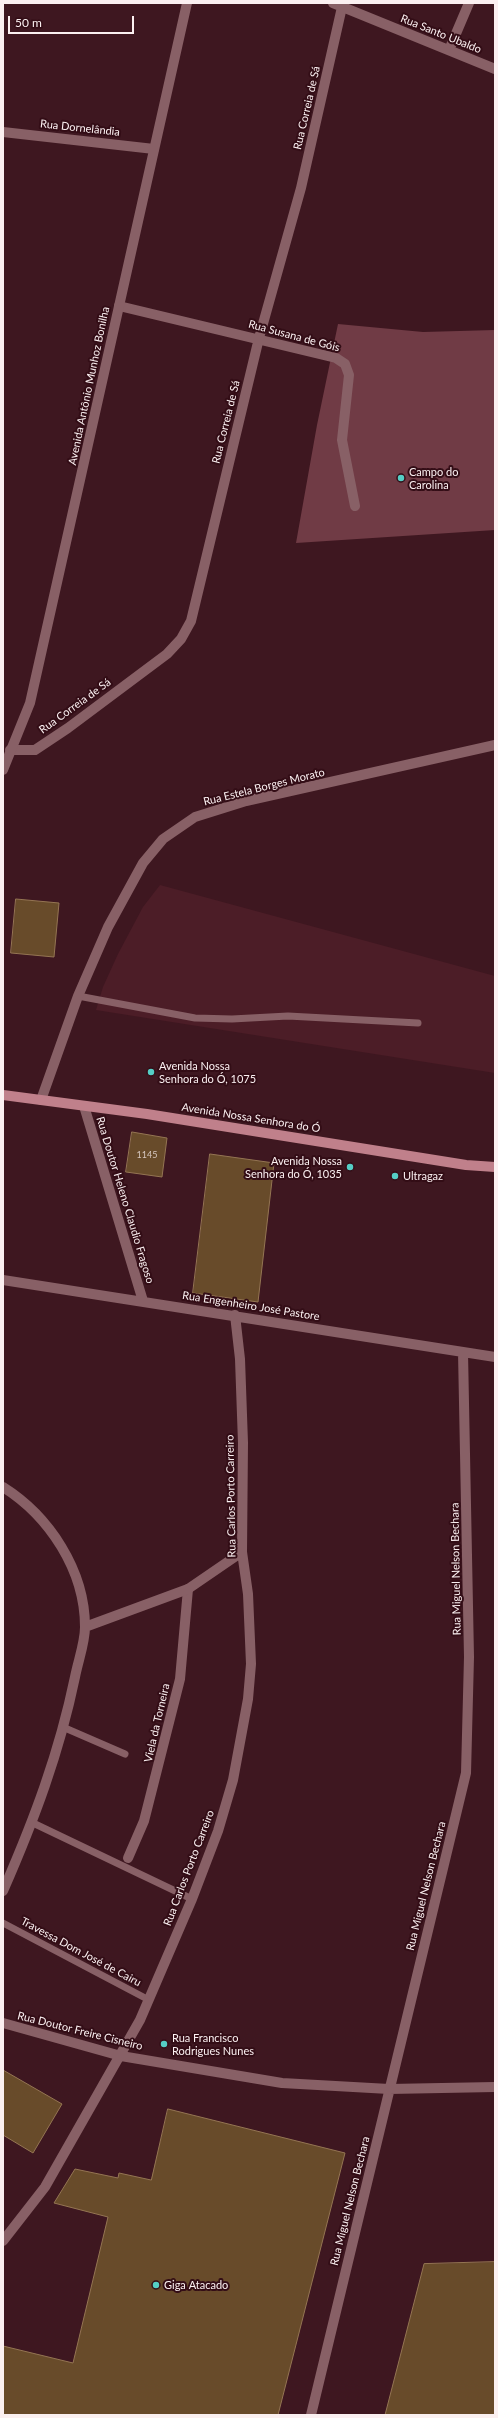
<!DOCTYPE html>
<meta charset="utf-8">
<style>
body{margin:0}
#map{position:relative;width:498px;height:2418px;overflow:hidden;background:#3e1720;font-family:Lato,sans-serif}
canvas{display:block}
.frame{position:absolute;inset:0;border:4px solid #fbf0f1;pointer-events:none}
.scale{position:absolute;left:8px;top:16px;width:126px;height:18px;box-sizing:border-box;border:2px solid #fbf0f1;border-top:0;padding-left:5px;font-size:12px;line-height:14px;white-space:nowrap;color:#fbf0f1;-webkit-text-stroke:3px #330d16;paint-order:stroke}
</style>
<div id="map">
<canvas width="498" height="2418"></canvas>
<div class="frame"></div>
<div class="scale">50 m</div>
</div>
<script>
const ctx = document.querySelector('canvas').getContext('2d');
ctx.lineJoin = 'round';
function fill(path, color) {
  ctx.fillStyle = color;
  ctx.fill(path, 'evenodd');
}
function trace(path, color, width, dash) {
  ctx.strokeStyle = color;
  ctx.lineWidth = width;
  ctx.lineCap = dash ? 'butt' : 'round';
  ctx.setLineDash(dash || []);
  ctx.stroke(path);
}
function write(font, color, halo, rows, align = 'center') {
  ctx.font = font + ' Lato,sans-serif';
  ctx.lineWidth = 4;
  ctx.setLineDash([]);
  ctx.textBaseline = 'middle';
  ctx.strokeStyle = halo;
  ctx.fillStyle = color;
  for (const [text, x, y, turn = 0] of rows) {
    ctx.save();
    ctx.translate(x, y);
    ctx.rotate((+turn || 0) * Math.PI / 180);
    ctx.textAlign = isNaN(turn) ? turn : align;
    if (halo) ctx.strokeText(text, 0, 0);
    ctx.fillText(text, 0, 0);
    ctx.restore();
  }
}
const built = new Path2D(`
 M 160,885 L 495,976 L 495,1073 L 96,1010 L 103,987 L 118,954 L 143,907 Z`);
const green = new Path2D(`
 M 338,324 L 423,332 L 495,330 L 495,530 L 296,543 L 317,425 Z`);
const building = new Path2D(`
 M 16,899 L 59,903 L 54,957 L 11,953 Z
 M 132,1132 L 167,1138 L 162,1177 L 126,1172 Z
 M 210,1154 L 274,1163 L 258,1302 L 193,1293 Z
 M 3,2070 L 62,2104 L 33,2153 L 3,2135 Z
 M 168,2109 L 345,2153 L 278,2415 L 3,2415 L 3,2346 L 73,2363 L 108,2217 L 54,2203 L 75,2169 L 118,2178 L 119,2173 L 151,2180 Z
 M 495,2262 L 495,2415 L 385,2415 L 424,2264 Z`);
const service = new Path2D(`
 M 78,996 L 195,1018 L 232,1019 L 288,1016 L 418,1023
 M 65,1728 L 125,1754
 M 33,1823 L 192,1899
 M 3,1923 L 149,2000`);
const pedestrian = new Path2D(`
 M 128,1858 L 144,1821 L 180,1679 L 188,1589`);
const minor = new Path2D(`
 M 333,3 L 495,69
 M 449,50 L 469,3
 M 3,132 L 154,149
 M 119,306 L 336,358 L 345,364 L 349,375 L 342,440 L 355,506
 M 10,750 L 35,750 L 68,728 L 167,654 L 181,639 L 191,621 L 259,338 L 301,188 L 342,7
 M 41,1100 L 78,996 L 108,927 L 143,863 L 163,839 L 195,817 L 246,801 L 495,745
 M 84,1106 L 143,1301
 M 3,1280 L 495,1357
 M 3,1487 C 49,1516 85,1570 85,1627 C 85,1643 78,1661 75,1677 C 59,1754 34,1820 3,1891
 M 85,1627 L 188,1589 L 242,1552
 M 3,2023 L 121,2056 L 282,2083 L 389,2089 L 495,2087
 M 3,2241 L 45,2187 L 140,2020 L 192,1899 L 218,1831 L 233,1780 L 248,1699 L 251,1664 L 248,1594 L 242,1552 L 243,1443 L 240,1359 L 235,1315
 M 311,2415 L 466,1773 L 469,1657 L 463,1352`);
const tertiary = new Path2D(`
 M 3,770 L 30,703 L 187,3`);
const secondary = new Path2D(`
 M 3,1095 L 147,1114 L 466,1165 L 495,1167`);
const markers = [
 [401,478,4,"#55cec5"],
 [151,1072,4,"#55cec5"],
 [350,1167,4,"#55cec5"],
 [395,1176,4,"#55cec5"],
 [164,2044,4,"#55cec5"],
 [156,2285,4,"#55cec5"]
];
const numberNames = [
 ["1145",147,1155]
];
const streetNames = [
 ["Rua Santo Ubaldo",441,34,22],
 ["Rua Correia de Sá",307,108,-77],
 ["Rua Dornelândia",80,128,6],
 ["Rua Susana de Góis",294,336,15],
 ["Avenida Antônio Munhoz Bonilha",89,386,-78],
 ["Rua Correia de Sá",226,422,-76],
 ["Rua Correia de Sá",75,706,-36],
 ["Rua Estela Borges Morato",264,787,-14],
 ["Avenida Nossa Senhora do Ó",251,1118,9],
 ["Rua Doutor Heleno Claudio Fragoso",125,1200,73],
 ["Rua Engenheiro José Pastore",251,1306,9],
 ["Rua Carlos Porto Carreiro",231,1496,-91],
 ["Rua Miguel Nelson Bechara",456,1569,-91],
 ["Viela da Torneira",157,1723,-77],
 ["Rua Carlos Porto Carreiro",189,1868,-69],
 ["Rua Miguel Nelson Bechara",426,1886,-76],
 ["Travessa Dom José de Cairu",81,1952,28],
 ["Rua Doutor Freire Cisneiro",80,2031,14],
 ["Rua Miguel Nelson Bechara",350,2201,-76]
];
const poiNames = [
 ["Campo do",409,472],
 ["Carolina",409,485],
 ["Avenida Nossa",159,1066],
 ["Senhora do Ó, 1075",159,1079],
 ["Avenida Nossa",342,1161,"right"],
 ["Senhora do Ó, 1035",342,1174,"right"],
 ["Ultragaz",403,1176],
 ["Rua Francisco",172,2038],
 ["Rodrigues Nunes",172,2051],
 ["Giga Atacado",164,2285]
];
fill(built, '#4c1d27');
fill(green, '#703b45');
fill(building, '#684b2a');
trace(building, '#947553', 1);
trace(service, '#886066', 7);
trace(pedestrian, '#886066', 10);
trace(minor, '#886066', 10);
trace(tertiary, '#886066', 10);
trace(secondary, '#c0808b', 10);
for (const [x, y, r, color] of markers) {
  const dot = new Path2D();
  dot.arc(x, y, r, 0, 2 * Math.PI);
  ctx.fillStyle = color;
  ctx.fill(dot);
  trace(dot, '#330d16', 1.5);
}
write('9px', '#d6c7bf', null, numberNames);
write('11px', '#fbf0f1', '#330d16', streetNames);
write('11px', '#fbf0f1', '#330d16', poiNames, 'left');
</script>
